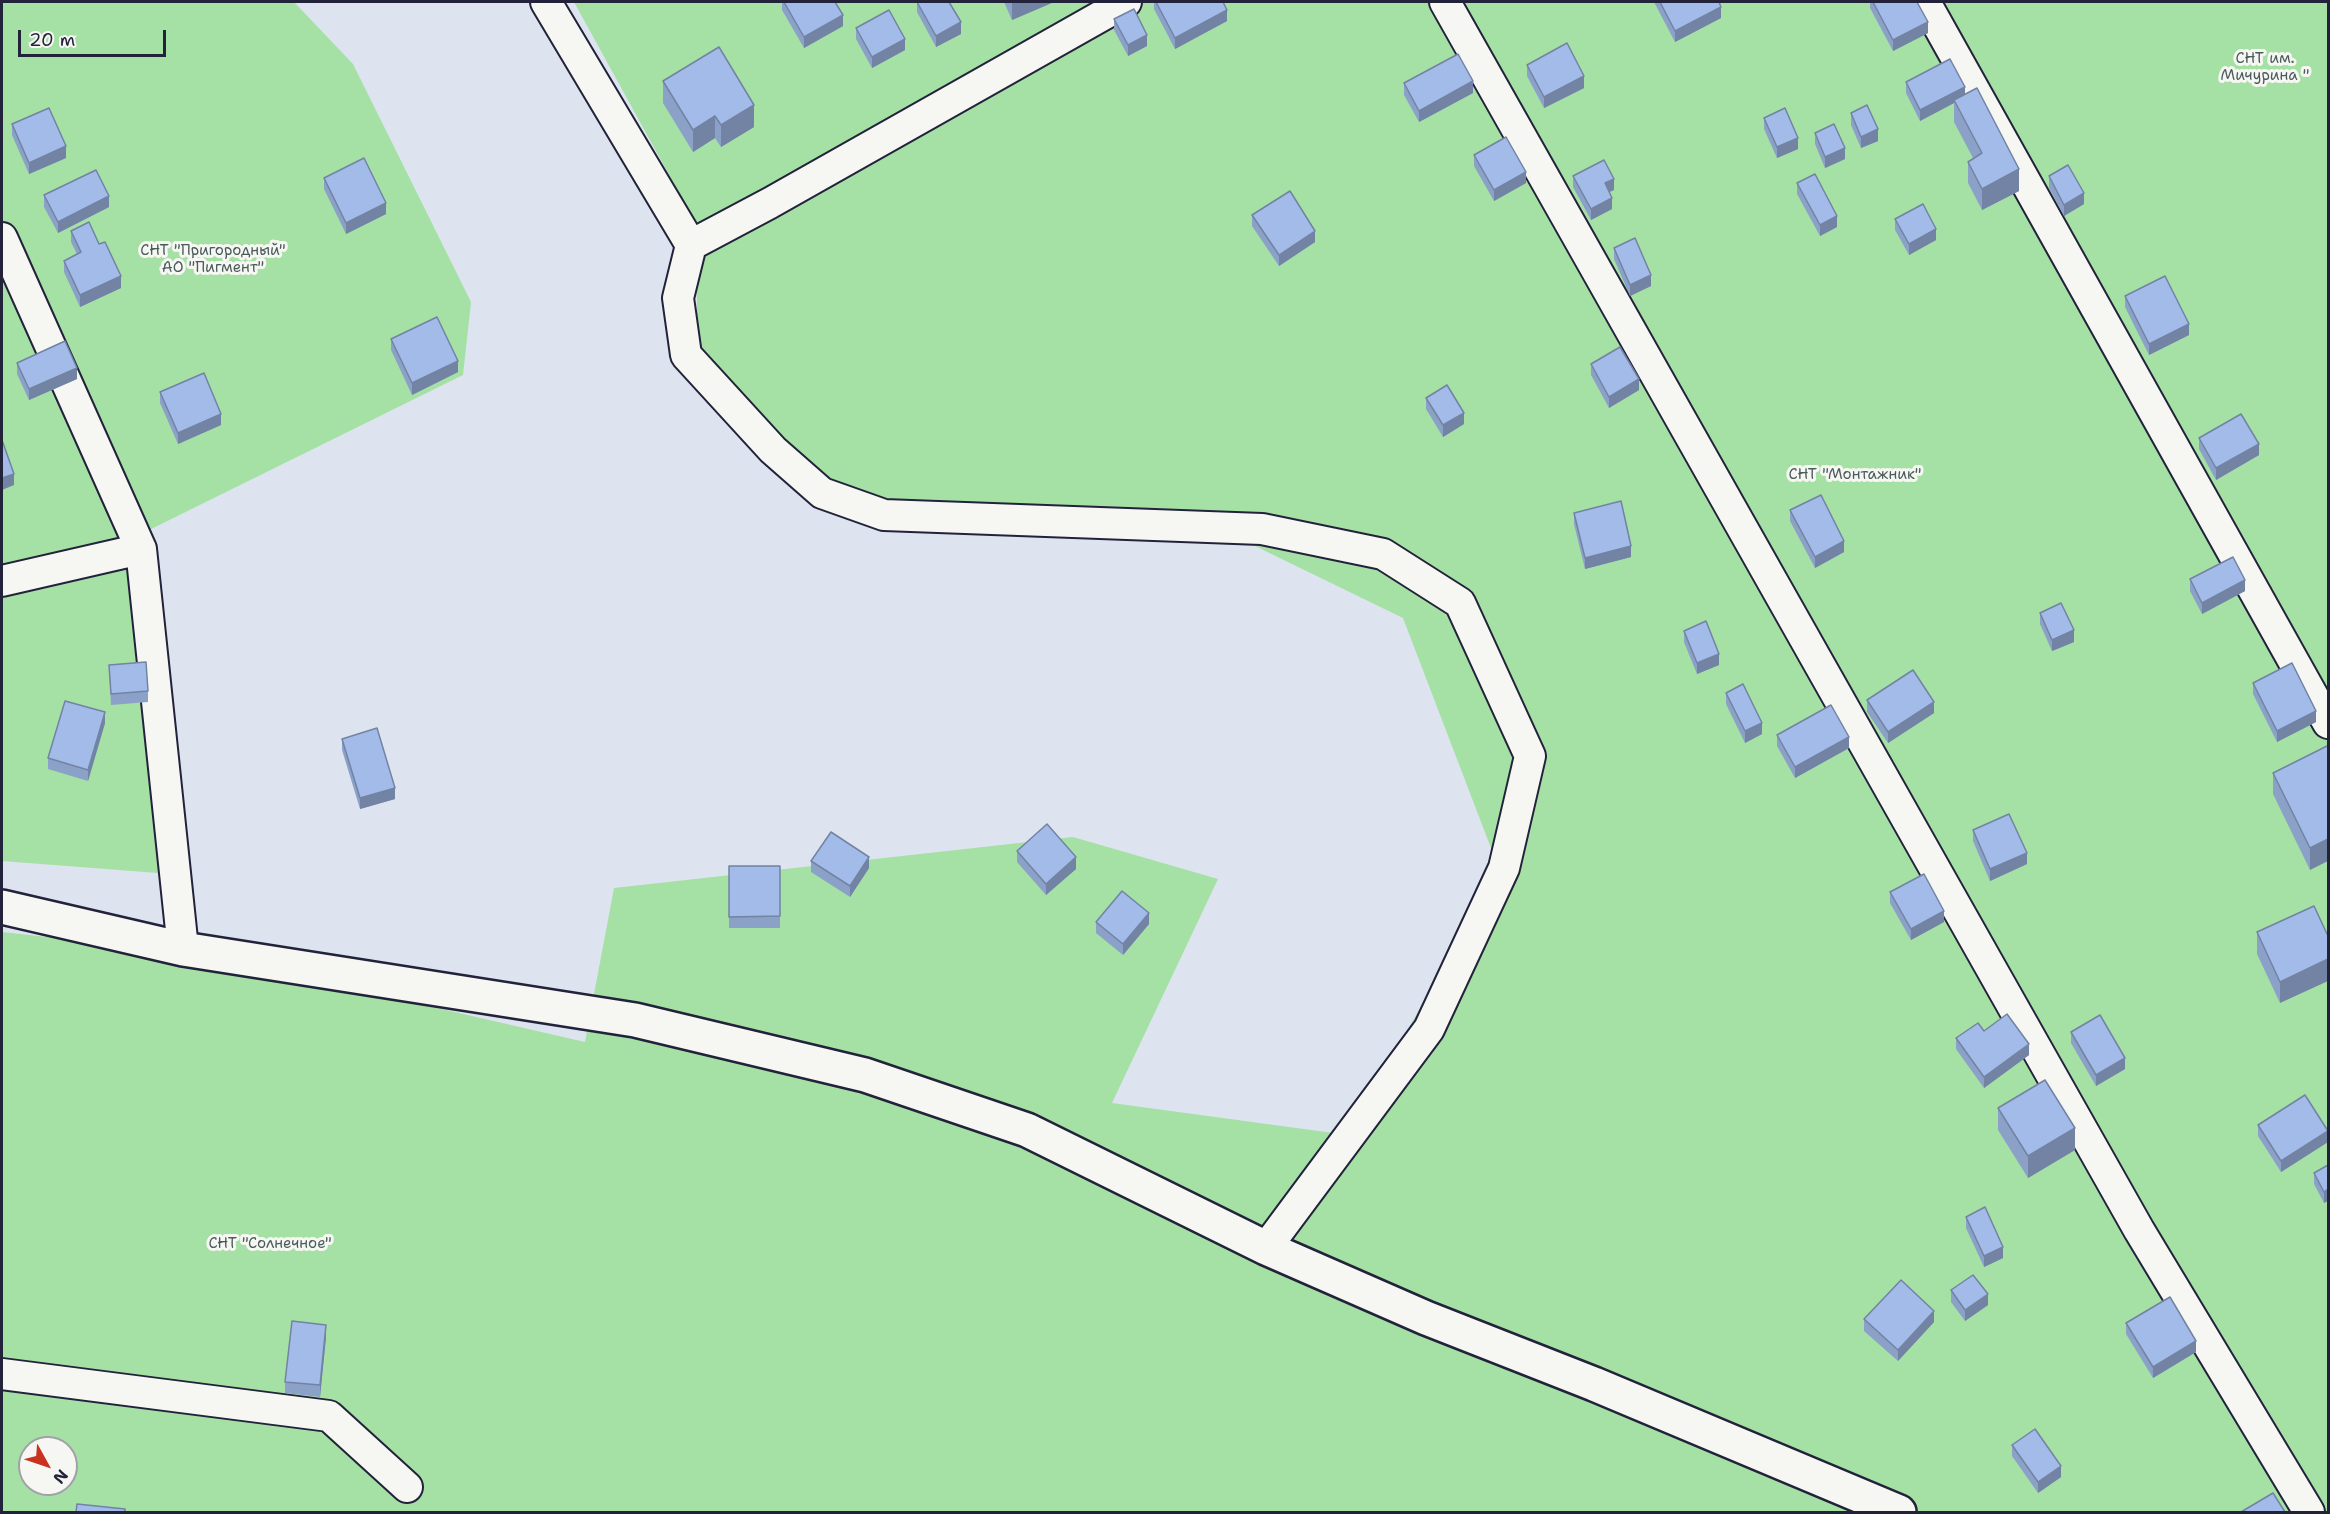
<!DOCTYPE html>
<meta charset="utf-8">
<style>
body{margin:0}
#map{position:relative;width:2330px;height:1514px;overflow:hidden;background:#dde4ef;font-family:"Shantell Sans",sans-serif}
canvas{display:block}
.frame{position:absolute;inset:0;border:3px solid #22223b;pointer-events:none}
.north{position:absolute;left:18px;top:1436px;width:60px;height:60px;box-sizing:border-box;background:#f6f6f2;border:2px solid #a1a1a9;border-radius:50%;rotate:130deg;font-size:16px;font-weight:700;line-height:24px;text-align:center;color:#22223b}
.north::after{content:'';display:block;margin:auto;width:21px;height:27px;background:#c8321e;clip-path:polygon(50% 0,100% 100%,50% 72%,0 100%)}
.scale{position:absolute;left:18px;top:30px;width:148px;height:27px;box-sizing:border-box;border:3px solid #22223b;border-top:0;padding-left:8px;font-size:18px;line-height:21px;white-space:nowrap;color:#22223b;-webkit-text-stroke:4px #f6f6f2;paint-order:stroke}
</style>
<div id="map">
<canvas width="2330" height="1514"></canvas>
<div class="frame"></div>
<div class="north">N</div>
<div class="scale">20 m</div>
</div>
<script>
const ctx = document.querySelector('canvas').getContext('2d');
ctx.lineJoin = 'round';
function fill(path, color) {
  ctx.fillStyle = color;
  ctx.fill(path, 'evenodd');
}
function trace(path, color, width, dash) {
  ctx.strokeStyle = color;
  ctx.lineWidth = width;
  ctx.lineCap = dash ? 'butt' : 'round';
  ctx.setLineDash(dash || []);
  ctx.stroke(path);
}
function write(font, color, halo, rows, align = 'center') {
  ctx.font = font + ' "Shantell Sans",sans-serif';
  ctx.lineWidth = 6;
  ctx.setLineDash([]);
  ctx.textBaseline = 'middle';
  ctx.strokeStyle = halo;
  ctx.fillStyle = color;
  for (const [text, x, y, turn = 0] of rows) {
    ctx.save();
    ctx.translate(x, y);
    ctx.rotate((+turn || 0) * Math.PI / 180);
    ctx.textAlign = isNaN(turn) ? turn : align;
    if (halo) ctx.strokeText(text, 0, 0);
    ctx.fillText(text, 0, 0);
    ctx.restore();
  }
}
const green = new Path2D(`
 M 2,2 L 294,2 L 353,64 L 471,302 L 463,375 L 141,534 L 184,875 L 2,861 Z
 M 574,2 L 2328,2 L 2328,1512 L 2,1512 L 2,932 L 202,954 L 585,1042 L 614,888 L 1073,837 L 1218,879 L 1112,1103 L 1348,1135 L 1499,869 L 1403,618 L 1255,546 L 864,523 L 694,373 L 697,300 L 690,213 ZM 30,1448 L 66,1448 L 66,1484 L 30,1484 Z`);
const lane = new Path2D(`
 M 546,2 L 691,245 L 770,203 L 1126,2
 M 1445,2 L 2139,1230 L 2309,1512
 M 1925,2 L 2328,723
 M 2,238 L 141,549 L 183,949
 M 691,245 L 678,298 L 686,355 L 773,450 L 822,493 L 884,515 L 1262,529 L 1383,554 L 1460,603 L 1530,756 L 1504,868 L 1429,1029 L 1266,1248
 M 2,581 L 141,549
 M 2,1374 L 329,1416 L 407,1487`);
const street = new Path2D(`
 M 2,907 L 183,949 L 635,1020 L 865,1075 L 1027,1130 L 1266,1248 L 1426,1318 L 1594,1384 L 1899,1512`);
const wall = new Path2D(`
 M 782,2 L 835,2 L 843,26 L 804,48 L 782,10 Z
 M 917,2 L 961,34 L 936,47 L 917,12 Z
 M 1004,2 L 1054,2 L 1012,20 Z
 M 1154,2 L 1223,2 L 1227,21 L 1175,49 L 1154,9 Z
 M 1654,2 L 1719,2 L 1721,18 L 1675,42 Z
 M 1870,2 L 1917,2 L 1928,33 L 1893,51 L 1870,8 Z
 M 1114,19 L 1147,46 L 1128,56 L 1114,30 Z
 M 856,28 L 905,50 L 872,68 L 856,39 Z
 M 1527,65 L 1584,88 L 1544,108 L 1527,76 Z
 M 663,81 L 754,127 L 721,147 L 715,138 L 693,152 L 663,103 Z
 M 1906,82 L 1965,95 L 2019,191 L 1982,210 L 1968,183 L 1968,162 L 1973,158 L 1954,122 L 1954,103 L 1920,121 L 1906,93 Z
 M 1404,83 L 1473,93 L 1419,122 L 1404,95 Z
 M 1851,113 L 1878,141 L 1861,148 L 1851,125 Z
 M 1764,118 L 1798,149 L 1777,158 L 1764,129 Z
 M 12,124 L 66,158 L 29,174 L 12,135 Z
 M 1815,133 L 1845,159 L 1825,168 L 1815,144 Z
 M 1474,155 L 1526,183 L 1494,201 L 1474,166 Z
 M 1573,176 L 1614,190 L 1609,192 L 1612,209 L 1591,220 L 1573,187 Z
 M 2049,176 L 2084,204 L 2064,216 L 2049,188 Z
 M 324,178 L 386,214 L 346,234 L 324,189 Z
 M 1797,183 L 1837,227 L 1820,236 L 1797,194 Z
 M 44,195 L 109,207 L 58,233 L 44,207 Z
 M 1252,215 L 1315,242 L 1279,266 L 1252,226 Z
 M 1895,219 L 1936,240 L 1909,255 L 1895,230 Z
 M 71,231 L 99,244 L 121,288 L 80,307 L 64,272 L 64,261 L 77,254 L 71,242 Z
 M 1614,248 L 1651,286 L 1630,296 L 1614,259 Z
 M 2125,296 L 2189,335 L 2149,355 L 2125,307 Z
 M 391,339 L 458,372 L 412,395 L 391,350 Z
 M 17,363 L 77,379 L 29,400 L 17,374 Z
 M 1591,364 L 1639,390 L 1609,408 L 1591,375 Z
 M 160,392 L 221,425 L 178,444 L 160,403 Z
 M 1426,398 L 1464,424 L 1443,437 L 1426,409 Z
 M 2199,438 L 2259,455 L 2216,480 L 2199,449 Z
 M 1790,510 L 1844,552 L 1815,568 L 1790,521 Z
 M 1574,513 L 1631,557 L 1585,569 L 1574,524 Z
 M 2190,579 L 2245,591 L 2202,614 L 2190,591 Z
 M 2040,613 L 2074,642 L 2052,651 L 2040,624 Z
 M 1684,631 L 1719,665 L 1697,674 L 1684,642 Z
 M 109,665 L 148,691 L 148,702 L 111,705 Z
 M 2253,683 L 2316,722 L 2277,742 L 2253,694 Z
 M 1726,693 L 1762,734 L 1745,743 L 1726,704 Z
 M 1867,700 L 1934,713 L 1888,743 L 1867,712 Z
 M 105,723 L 88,781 L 48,769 L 48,758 Z
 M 1777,735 L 1849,748 L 1795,778 L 1777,746 Z
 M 342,739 L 395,799 L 360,809 L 342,750 Z
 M 2327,746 L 2310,870 L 2273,794 L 2273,773 Z
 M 1973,830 L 2027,864 L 1990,881 L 1973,841 Z
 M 1017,851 L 1076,869 L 1046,895 L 1017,862 Z
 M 811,861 L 869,868 L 850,897 L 811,872 Z
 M 729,866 L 780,866 L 780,928 L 729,928 Z
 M 1890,892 L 1944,922 L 1911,940 L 1890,903 Z
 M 1096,922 L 1149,924 L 1123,955 L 1096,933 Z
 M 2257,932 L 2328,936 L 2280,1003 L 2257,954 Z
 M 1984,1031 L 2029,1055 L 1984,1088 L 1956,1049 L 1956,1038 Z
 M 2071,1032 L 2125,1069 L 2096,1086 L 2071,1043 Z
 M 1998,1108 L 2075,1150 L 2028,1178 L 1998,1130 Z
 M 2258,1125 L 2328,1142 L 2281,1172 L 2258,1136 Z
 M 2328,1165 L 2324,1203 L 2314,1184 L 2314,1173 Z
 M 1966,1217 L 2003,1258 L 1984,1267 L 1966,1228 Z
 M 1951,1290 L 1988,1305 L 1965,1321 L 1951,1302 Z
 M 1864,1319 L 1934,1322 L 1898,1361 L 1864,1331 Z
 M 2126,1323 L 2196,1352 L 2153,1378 L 2126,1334 Z
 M 326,1337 L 320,1397 L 285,1393 L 285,1382 Z
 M 2012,1445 L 2061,1477 L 2038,1493 L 2012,1456 Z`);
const shadedWall = new Path2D(`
 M 1012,2 L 1054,2 L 1012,20 Z
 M 1721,7 L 1721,18 L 1675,42 L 1675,31 Z
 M 1227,10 L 1227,21 L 1175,49 L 1175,38 Z
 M 843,15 L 843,26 L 804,48 L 804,37 Z
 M 961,22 L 961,34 L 936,47 L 936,36 Z
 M 1928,22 L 1928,33 L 1893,51 L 1893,40 Z
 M 1147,35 L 1147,46 L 1128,56 L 1128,45 Z
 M 905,39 L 905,50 L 872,68 L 872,57 Z
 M 1584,76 L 1584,88 L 1544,108 L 1544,97 Z
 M 1473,81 L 1473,93 L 1419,122 L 1419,111 Z
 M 1965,87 L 1965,98 L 1954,100 L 1954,103 L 1920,121 L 1920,110 Z
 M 754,105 L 754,127 L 721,147 L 721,125 Z
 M 715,116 L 715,138 L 693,152 L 693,130 Z
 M 1878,129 L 1878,141 L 1861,148 L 1861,137 Z
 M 1798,138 L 1798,149 L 1777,158 L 1777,147 Z
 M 66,146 L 66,158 L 29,174 L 29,163 Z
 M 1845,148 L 1845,159 L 1825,168 L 1825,157 Z
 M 2019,169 L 2019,191 L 1982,210 L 1982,189 Z
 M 1526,172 L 1526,183 L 1494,201 L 1494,190 Z
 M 1614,179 L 1614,190 L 1605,194 L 1605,183 Z
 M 2084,193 L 2084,204 L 2064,216 L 2064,205 Z
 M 109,196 L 109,207 L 58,233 L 58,222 Z
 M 1612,198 L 1612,209 L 1591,220 L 1591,209 Z
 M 386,203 L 386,214 L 346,234 L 346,223 Z
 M 1837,216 L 1837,227 L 1820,236 L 1820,225 Z
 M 1936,229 L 1936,240 L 1909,255 L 1909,244 Z
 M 1315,231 L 1315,242 L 1279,266 L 1279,255 Z
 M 1651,275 L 1651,286 L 1630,296 L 1630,285 Z
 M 121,276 L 121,288 L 80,307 L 80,295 Z
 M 2189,324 L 2189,335 L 2149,355 L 2149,344 Z
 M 458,361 L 458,372 L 412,395 L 412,383 Z
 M 77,368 L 77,379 L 29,400 L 29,389 Z
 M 1639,379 L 1639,390 L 1609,408 L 1609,397 Z
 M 1464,413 L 1464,424 L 1443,437 L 1443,425 Z
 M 221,414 L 221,425 L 178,444 L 178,433 Z
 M 2259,444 L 2259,455 L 2216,480 L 2216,468 Z
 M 14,474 L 14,485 L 2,490 L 2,478 Z
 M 1844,541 L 1844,552 L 1815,568 L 1815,557 Z
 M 1631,546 L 1631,557 L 1585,569 L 1585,558 Z
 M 2245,580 L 2245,591 L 2202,614 L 2202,603 Z
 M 2074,630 L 2074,642 L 2052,651 L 2052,640 Z
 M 1719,654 L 1719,665 L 1697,674 L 1697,663 Z
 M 1934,702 L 1934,713 L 1888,743 L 1888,732 Z
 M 2316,711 L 2316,722 L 2277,742 L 2277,731 Z
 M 105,712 L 105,723 L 88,781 L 88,770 Z
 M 1762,723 L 1762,734 L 1745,743 L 1745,731 Z
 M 1849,737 L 1849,748 L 1795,778 L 1795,767 Z
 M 395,788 L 395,799 L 360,809 L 360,798 Z
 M 2328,839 L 2328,861 L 2310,870 L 2310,848 Z
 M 2027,853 L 2027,864 L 1990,881 L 1990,869 Z
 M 869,857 L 869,868 L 850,897 L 850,886 Z
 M 1076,857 L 1076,869 L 1046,895 L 1046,884 Z
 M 1944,911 L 1944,922 L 1911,940 L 1911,929 Z
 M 1149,913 L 1149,924 L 1123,955 L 1123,944 Z
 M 2328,959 L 2328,981 L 2280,1003 L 2280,982 Z
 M 2029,1044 L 2029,1055 L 1984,1088 L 1984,1077 Z
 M 2125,1058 L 2125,1069 L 2096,1086 L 2096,1075 Z
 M 2075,1128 L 2075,1150 L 2028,1178 L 2028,1156 Z
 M 2328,1131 L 2328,1142 L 2281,1172 L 2281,1161 Z
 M 2328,1189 L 2328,1201 L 2324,1203 L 2324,1192 Z
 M 2003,1247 L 2003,1258 L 1984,1267 L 1984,1256 Z
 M 1988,1294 L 1988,1305 L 1965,1321 L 1965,1310 Z
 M 1934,1311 L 1934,1322 L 1898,1361 L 1898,1350 Z
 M 326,1325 L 326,1337 L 320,1397 L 320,1385 Z
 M 2196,1341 L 2196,1352 L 2153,1378 L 2153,1367 Z
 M 2061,1466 L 2061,1477 L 2038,1493 L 2038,1482 Z`);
const building = new Path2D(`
 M 784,2 L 835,2 L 843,15 L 804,37 Z
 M 917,2 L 949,2 L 961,22 L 936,36 Z
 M 1156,2 L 1223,2 L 1227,10 L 1175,38 Z
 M 1660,2 L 1719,2 L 1721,7 L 1675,31 Z
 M 1873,2 L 1917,2 L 1928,22 L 1893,40 Z
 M 1134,9 L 1147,35 L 1128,45 L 1114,19 Z
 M 889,10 L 905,39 L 872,57 L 856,28 Z
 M 1567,43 L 1584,76 L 1544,97 L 1527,65 Z
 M 719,47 L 754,105 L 721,125 L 715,116 L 693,130 L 663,81 Z
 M 1458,54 L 1473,81 L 1419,111 L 1404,83 Z
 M 1950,59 L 1965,87 L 1920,110 L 1906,82 Z
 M 1977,88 L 2019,169 L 1982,189 L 1968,162 L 1982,153 L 1954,100 Z
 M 1867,105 L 1878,129 L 1861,137 L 1851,113 Z
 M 49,108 L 66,146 L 29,163 L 12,124 Z
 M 1785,108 L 1798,138 L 1777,147 L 1764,118 Z
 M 1834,124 L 1845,148 L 1825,157 L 1815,133 Z
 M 1506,137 L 1526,172 L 1494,190 L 1474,155 Z
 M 364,158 L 386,203 L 346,223 L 324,178 Z
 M 1604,160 L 1614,179 L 1605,183 L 1612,198 L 1591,209 L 1573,176 Z
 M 2068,165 L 2084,193 L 2064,205 L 2049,176 Z
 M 96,170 L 109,196 L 58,222 L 44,195 Z
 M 1815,174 L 1837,216 L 1820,225 L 1797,183 Z
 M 1290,191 L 1315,231 L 1279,255 L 1252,215 Z
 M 1923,204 L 1936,229 L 1909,244 L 1895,219 Z
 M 89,222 L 99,244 L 105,242 L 121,276 L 80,295 L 64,261 L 81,252 L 71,231 Z
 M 1635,238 L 1651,275 L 1630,285 L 1614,248 Z
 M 2165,276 L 2189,324 L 2149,344 L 2125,296 Z
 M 437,317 L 458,361 L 412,383 L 391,339 Z
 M 65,341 L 77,368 L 29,389 L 17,363 Z
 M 1620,347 L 1639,379 L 1609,397 L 1591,364 Z
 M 204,373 L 221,414 L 178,433 L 160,392 Z
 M 1447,385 L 1464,413 L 1443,425 L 1426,398 Z
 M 2241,414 L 2259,444 L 2216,468 L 2199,438 Z
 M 2,440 L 14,474 L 2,478 Z
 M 1821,495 L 1844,541 L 1815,557 L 1790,510 Z
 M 1621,501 L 1631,546 L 1585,558 L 1574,513 Z
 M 2233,557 L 2245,580 L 2202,603 L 2190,579 Z
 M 2061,603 L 2074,630 L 2052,640 L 2040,613 Z
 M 1706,621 L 1719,654 L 1697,663 L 1684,631 Z
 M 146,662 L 148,691 L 111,694 L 109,665 Z
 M 2292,663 L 2316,711 L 2277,731 L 2253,683 Z
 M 1913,670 L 1934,702 L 1888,732 L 1867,700 Z
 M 1743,684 L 1762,723 L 1745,731 L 1726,693 Z
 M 65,701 L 105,712 L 88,770 L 48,758 Z
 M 1831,705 L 1849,737 L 1795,767 L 1777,735 Z
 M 377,728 L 395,788 L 360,798 L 342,739 Z
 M 2327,746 L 2328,748 L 2328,839 L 2310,848 L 2273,773 Z
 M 2009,814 L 2027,853 L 1990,869 L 1973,830 Z
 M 1047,824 L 1076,857 L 1046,884 L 1017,851 Z
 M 831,832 L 869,857 L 850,886 L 811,861 Z
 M 729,866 L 780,866 L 780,916 L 729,917 Z
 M 1924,874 L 1944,911 L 1911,929 L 1890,892 Z
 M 1122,891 L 1149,913 L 1123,944 L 1096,922 Z
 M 2314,906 L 2328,936 L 2328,959 L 2280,982 L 2257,932 Z
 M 2007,1014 L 2029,1044 L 1984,1077 L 1956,1038 L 1978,1023 L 1984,1031 Z
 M 2100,1015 L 2125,1058 L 2096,1075 L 2071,1032 Z
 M 2045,1080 L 2075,1128 L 2028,1156 L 1998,1108 Z
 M 2305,1095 L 2328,1131 L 2281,1161 L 2258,1125 Z
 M 2328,1165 L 2328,1189 L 2324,1192 L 2314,1173 Z
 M 1985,1207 L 2003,1247 L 1984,1256 L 1966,1217 Z
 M 1973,1275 L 1988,1294 L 1965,1310 L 1951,1290 Z
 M 1901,1280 L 1934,1311 L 1898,1350 L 1864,1319 Z
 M 2170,1297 L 2196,1341 L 2153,1367 L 2126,1323 Z
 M 292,1321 L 326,1325 L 320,1385 L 285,1382 Z
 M 2035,1429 L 2061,1466 L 2038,1482 L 2012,1445 Z
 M 2273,1493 L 2285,1512 L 2241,1512 Z
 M 77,1504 L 125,1509 L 125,1512 L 76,1512 Z`);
const parkNames = [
 ["СНТ им.",2265,59],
 ["Мичурина \"",2265,76],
 ["СНТ \"Пригородный\"",213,251],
 ["АО \"Пигмент\"",213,268],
 ["СНТ \"Монтажник\"",1855,475],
 ["СНТ \"Солнечное\"",270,1244]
];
fill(green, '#a5e0a5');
trace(lane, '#22223b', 34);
trace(street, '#22223b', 38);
trace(lane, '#f6f6f2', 30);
trace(street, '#f6f6f2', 33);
fill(wall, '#8ca1c8');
fill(shadedWall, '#7283a3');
fill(building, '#a3bbe9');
trace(building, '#7283a3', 1.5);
write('15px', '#495b5b', '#f6f6f2', parkNames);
</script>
